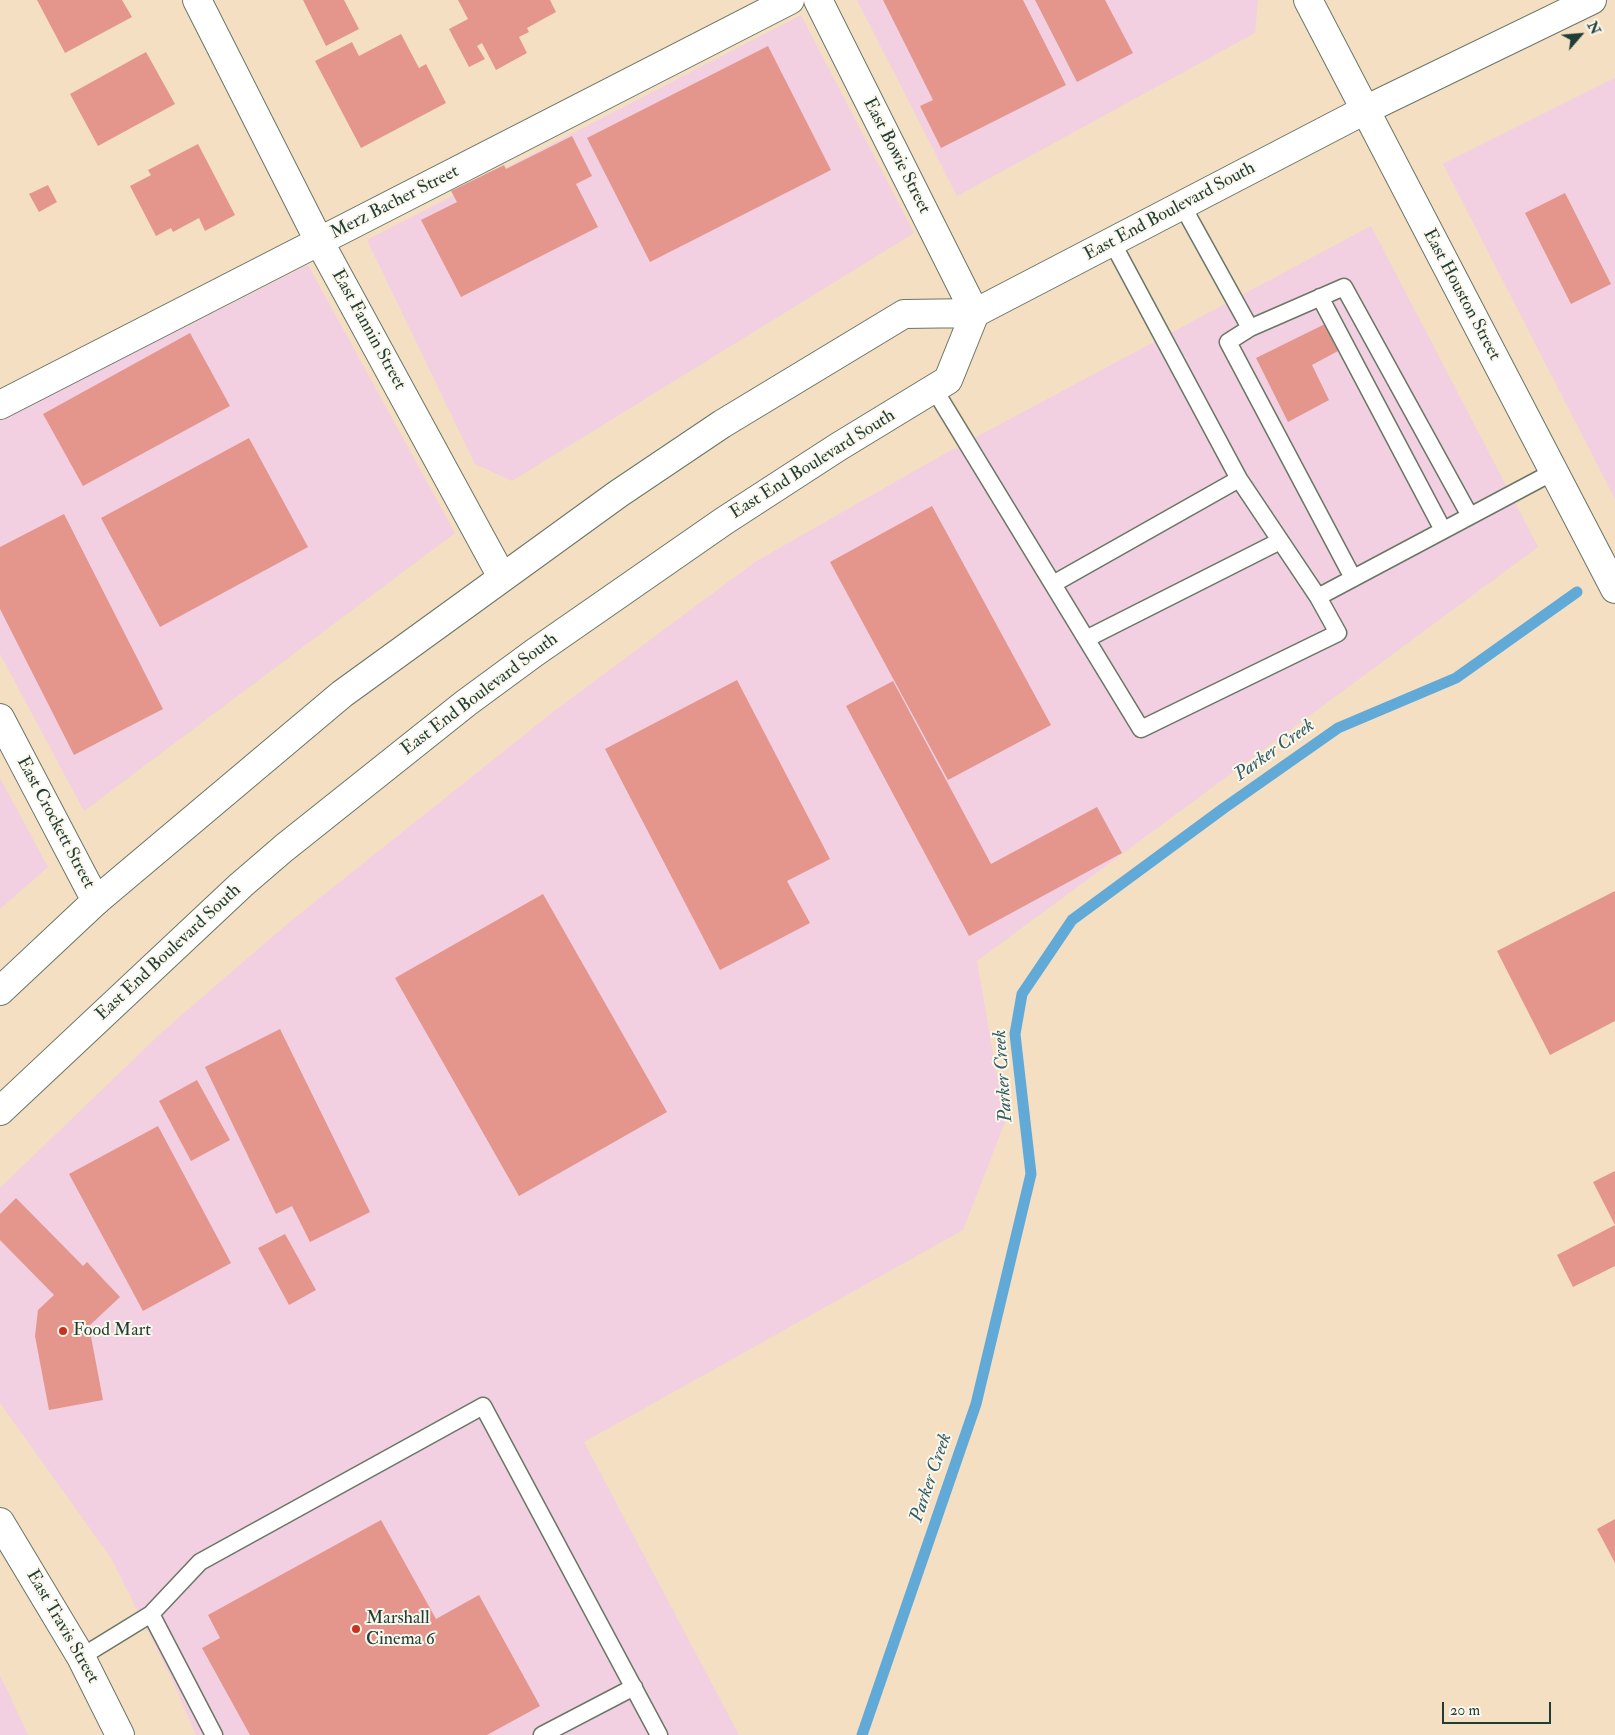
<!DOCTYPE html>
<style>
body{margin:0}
#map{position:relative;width:1615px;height:1735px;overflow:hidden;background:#f4dfc3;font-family:"IM FELL Double Pica",serif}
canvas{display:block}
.north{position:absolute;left:1555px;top:10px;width:50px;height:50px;-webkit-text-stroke:4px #fbf7ec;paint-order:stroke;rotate:63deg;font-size:14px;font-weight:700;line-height:20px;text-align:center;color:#1f3d34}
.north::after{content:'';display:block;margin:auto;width:18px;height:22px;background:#1f3d34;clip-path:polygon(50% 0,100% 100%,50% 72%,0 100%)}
.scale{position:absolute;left:1442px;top:1702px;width:109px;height:22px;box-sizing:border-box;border:2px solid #1f3d34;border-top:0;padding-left:6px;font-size:15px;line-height:18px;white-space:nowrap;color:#1f3d34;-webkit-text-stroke:4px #fbf7ec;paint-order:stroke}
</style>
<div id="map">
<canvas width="1615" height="1735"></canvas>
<div class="north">N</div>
<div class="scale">20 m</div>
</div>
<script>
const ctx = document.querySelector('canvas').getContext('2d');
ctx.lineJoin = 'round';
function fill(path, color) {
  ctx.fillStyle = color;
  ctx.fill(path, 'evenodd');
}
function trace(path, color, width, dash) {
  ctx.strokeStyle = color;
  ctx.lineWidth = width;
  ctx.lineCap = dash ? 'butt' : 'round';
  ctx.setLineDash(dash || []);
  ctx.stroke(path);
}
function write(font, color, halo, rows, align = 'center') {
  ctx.font = font + ' "IM FELL Double Pica",serif';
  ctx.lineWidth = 4;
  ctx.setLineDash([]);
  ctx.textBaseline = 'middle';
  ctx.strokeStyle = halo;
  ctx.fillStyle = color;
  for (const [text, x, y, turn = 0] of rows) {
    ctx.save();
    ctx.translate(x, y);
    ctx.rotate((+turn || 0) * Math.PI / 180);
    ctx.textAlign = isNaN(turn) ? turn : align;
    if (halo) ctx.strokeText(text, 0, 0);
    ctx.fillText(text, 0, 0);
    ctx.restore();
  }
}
const built = new Path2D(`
 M 857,0 L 1258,0 L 1255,33 L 957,196 Z
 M 801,15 L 914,233 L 512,481 L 475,464 L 367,240 Z
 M 1615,78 L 1615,499 L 1443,164 Z
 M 1371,226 L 1538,547 L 977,961 L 1005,1122 L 963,1230 L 584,1442 L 739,1735 L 196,1735 L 170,1675 L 111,1558 L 0,1403 L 0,1188 L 161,1033 L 286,925 L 553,712 L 755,562 L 937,458 Z
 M 308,265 L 455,533 L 84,811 L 0,654 L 0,420 Z
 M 0,778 L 48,867 L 0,909 Z
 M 0,1676 L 7,1690 L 28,1735 L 0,1735 Z`);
const stream = new Path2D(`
 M 862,1735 L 976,1404 L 1031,1174 L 1015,1034 L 1022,994 L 1072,920 L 1224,808 L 1338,728 L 1456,678 L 1577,592`);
const building = new Path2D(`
 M 37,0 L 122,0 L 132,17 L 65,53 Z
 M 303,0 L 344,0 L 359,29 L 326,46 Z
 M 458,0 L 550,0 L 556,12 L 527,28 L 529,32 L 519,37 L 527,53 L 496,70 L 482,43 L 477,46 L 485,59 L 469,67 L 449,29 L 468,19 Z
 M 883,0 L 1023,0 L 1066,85 L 941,148 L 920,106 L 933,100 Z
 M 1035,0 L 1105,0 L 1133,53 L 1077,82 Z
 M 401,34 L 419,68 L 426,64 L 446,103 L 361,148 L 315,61 L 352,42 L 359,56 Z
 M 768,46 L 831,170 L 650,262 L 587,138 Z
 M 146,52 L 175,104 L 98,146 L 70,94 Z
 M 572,136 L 592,176 L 576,184 L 598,227 L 461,297 L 421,220 L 457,202 L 451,191 L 504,165 L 506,169 Z
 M 198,144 L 235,215 L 205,231 L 199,218 L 173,232 L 171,228 L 156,236 L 130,186 L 151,175 L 148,170 Z
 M 48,185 L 57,202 L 39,212 L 29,194 Z
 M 1565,193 L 1611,284 L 1571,304 L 1525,213 Z
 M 1325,324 L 1338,351 L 1312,365 L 1329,400 L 1288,422 L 1256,358 Z
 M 190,333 L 230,406 L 83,486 L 43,414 Z
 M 249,438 L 308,547 L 160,627 L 101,518 Z
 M 932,506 L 1051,725 L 948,780 L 830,562 Z
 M 64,514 L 163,709 L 74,755 L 0,609 L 0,547 Z
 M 737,680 L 830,859 L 787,881 L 810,923 L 720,970 L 605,749 Z
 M 893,681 L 991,864 L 1097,807 L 1122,853 L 969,936 L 846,706 Z
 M 1615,891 L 1615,1021 L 1550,1055 L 1497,951 Z
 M 543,894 L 667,1112 L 519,1196 L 395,978 Z
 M 280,1029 L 370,1212 L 310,1242 L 292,1206 L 276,1214 L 205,1067 Z
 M 197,1080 L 230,1140 L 191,1161 L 159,1101 Z
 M 158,1126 L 231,1263 L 143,1311 L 69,1174 Z
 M 1615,1171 L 1615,1266 L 1573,1287 L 1557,1255 L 1615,1225 L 1593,1182 Z
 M 16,1198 L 83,1266 L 87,1262 L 120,1297 L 89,1326 L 103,1400 L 49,1410 L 35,1336 L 38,1310 L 54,1295 L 0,1240 L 0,1214 Z
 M 285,1234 L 316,1290 L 289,1305 L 258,1248 Z
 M 1615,1519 L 1615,1563 L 1597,1529 Z
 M 381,1520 L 436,1619 L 479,1595 L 540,1706 L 487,1735 L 250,1735 L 202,1648 L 220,1638 L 208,1615 Z`);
const lane = new Path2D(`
 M 1182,205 L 1250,328 L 1228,342 L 1353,578
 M 1112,242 L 1239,479 L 1318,597 L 1553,472
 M 1320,297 L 1443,530
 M 1250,328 L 1344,287 L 1470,516
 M 934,389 L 1141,729 L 1338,633 L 1318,597
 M 1053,584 L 1239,479
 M 1086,639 L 1280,541
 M 151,1614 L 214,1735
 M 81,1657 L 151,1614 L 200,1562 L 483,1406 L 659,1735
 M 542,1735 L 634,1687`);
const street = new Path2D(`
 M 197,0 L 319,241 L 502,577
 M 818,0 L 975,313
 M 0,405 L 790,0
 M 0,718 L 96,901`);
const secondary = new Path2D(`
 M 1308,0 L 1615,589
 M 0,1522 L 81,1657 L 120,1735`);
const highway = new Path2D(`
 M 0,991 L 96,901 L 342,694 L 618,494 L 722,424 L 904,314 L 975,313 L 1365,110 L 1592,0
 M 0,1111 L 241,885 L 284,848 L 466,703 L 534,653 L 724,521 L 838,447 L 948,380 L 975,313`);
const markers = [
 [63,1331,5,"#c8321e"],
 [356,1629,5,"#c8321e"]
];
const streetNames = [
 ["East Bowie Street",896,156,63],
 ["Merz Bacher Street",395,203,-27],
 ["East End Boulevard South",1170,212,-28],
 ["East Houston Street",1461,295,62],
 ["East Fannin Street",368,330,61],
 ["East End Boulevard South",813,465,-32],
 ["East End Boulevard South",480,695,-37],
 ["East Crockett Street",55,823,62],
 ["East End Boulevard South",169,953,-43],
 ["East Travis Street",62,1627,60]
];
const poiNames = [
 ["Food Mart",73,1331],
 ["Marshall",366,1619],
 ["Cinema 6",366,1640]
];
const waterNames = [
 ["Parker Creek",1275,751,-35],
 ["Parker Creek",1004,1076,-94],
 ["Parker Creek",932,1478,-71]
];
fill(built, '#f2cfe1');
trace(stream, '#61aad8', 11);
fill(building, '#e4968d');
trace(lane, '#6a7666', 19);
trace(street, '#6a7666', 30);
trace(secondary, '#6a7666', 30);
trace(highway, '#6a7666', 30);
trace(lane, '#fff', 16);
trace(street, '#fff', 28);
trace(secondary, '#fff', 28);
trace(highway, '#fff', 28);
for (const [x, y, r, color] of markers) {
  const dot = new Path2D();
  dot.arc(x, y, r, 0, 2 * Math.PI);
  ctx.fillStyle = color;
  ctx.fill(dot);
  trace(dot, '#fbf7ec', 2);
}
write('18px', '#1f3d34', '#fbf7ec', streetNames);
write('18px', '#1f3d34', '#fbf7ec', poiNames, 'left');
write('italic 19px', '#335e65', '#fbf7ec', waterNames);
</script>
